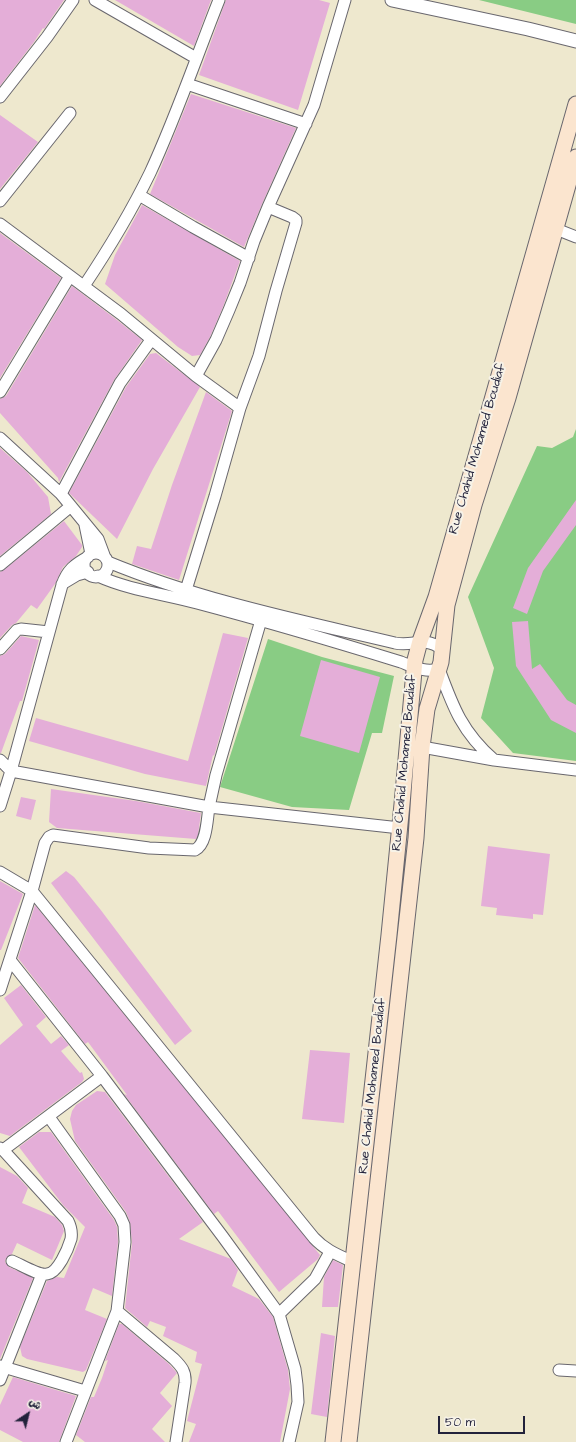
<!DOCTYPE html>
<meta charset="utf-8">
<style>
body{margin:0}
#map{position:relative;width:576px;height:1442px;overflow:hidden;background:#eee8ce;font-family:"Architects Daughter","Playpen Sans Arabic",sans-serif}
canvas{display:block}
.north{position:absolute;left:8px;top:1394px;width:40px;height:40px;-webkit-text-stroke:3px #f7f3e8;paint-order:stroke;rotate:35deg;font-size:11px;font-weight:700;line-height:16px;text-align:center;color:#22223b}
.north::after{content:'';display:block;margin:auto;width:14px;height:18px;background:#22223b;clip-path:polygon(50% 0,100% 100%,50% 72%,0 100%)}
.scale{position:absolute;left:438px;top:1416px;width:87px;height:18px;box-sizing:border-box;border:2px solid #22223b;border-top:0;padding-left:5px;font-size:12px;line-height:14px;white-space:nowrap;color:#22223b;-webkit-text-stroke:3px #f7f3e8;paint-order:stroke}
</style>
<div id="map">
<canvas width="576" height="1442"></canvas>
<div class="north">ش</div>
<div class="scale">50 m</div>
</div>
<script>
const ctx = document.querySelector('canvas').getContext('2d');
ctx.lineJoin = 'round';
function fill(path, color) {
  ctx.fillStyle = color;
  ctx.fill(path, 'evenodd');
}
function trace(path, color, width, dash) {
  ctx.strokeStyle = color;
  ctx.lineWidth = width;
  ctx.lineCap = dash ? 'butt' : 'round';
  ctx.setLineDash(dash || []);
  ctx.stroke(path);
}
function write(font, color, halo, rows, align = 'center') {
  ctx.font = font + ' "Architects Daughter",sans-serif';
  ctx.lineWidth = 4;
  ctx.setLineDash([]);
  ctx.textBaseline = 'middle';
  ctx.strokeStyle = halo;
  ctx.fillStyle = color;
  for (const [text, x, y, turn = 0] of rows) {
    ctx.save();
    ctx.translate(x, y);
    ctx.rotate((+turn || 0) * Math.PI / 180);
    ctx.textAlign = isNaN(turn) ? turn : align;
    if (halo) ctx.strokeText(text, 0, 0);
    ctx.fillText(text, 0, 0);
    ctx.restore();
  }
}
const green = new Path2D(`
 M 479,0 L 576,0 L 576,24 Z
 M 576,429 L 576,761 L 513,753 L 481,718 L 494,668 L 468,597 L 537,446 L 552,448 L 573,437 Z
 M 268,639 L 322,657 L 394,676 L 382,733 L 372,733 L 349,810 L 292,807 L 220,787 Z`);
const building = new Path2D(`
 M 0,0 L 64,0 L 44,29 L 43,28 L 34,42 L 0,86 Z
 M 115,0 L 211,0 L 194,46 Z
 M 226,0 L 319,0 L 330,3 L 298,110 L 199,75 Z
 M 191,94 L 296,128 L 262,204 L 244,247 L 150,194 Z
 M 0,115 L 38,142 L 0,189 Z
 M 142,205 L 240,261 L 223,307 L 210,337 L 200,355 L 192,356 L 178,347 L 105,284 L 115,255 Z
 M 0,233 L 61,278 L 0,378 Z
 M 72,286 L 117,320 L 142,340 L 114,380 L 59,482 L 58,478 L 0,413 L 0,399 L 6,396 Z
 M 156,353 L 200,387 L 153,469 L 117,539 L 69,493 L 126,387 L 150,354 Z
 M 206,392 L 232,411 L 179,580 L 132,564 L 137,546 L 151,549 L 172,485 Z
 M 0,448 L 27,472 L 48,497 L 51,514 L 0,556 Z
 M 576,500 L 576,525 L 543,571 L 527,614 L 513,608 L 528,568 Z
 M 64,521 L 82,545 L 82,547 L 76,556 L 63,567 L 55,584 L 37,609 L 31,605 L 16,623 L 12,625 L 0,638 L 0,572 L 4,570 Z
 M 528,621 L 532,669 L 540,664 L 567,700 L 576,705 L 576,733 L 551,720 L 516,666 L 512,622 Z
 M 223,633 L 248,638 L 214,756 L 213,755 L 206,786 L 145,774 L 29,741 L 36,718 L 188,761 Z
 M 21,636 L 39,640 L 22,701 L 20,701 L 1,753 L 0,753 L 0,656 L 5,654 Z
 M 321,660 L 380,677 L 359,753 L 300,736 Z
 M 51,789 L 136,801 L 201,813 L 198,835 L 196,839 L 57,828 L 49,822 Z
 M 21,797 L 36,800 L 31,820 L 16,816 Z
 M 488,846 L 550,854 L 543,915 L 533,914 L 533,919 L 496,915 L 497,908 L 481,906 Z
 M 66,871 L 74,877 L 100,909 L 192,1031 L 175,1045 L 51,883 Z
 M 0,881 L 23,894 L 1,950 L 0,950 Z
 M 35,905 L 320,1255 L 318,1259 L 279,1292 L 218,1211 L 214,1214 L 124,1094 L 127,1095 L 88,1042 L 85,1044 L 18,958 Z
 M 21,985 L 46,1017 L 36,1026 L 51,1044 L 61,1036 L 69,1045 L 61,1051 L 80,1073 L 82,1072 L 84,1079 L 82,1082 L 10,1136 L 0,1133 L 0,1045 L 23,1025 L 4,998 Z
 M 310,1050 L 350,1053 L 344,1123 L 302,1119 Z
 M 97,1091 L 105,1092 L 203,1222 L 179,1239 L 231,1259 L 238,1270 L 232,1286 L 259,1299 L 273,1317 L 288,1370 L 290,1389 L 280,1442 L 189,1442 L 196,1424 L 187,1421 L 202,1364 L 195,1362 L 197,1352 L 163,1336 L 166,1327 L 150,1321 L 147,1327 L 125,1308 L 132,1243 L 130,1222 L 126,1212 L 75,1141 L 70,1119 L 72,1111 L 76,1105 Z
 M 39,1132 L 51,1132 L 114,1220 L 117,1227 L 118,1242 L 112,1296 L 93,1288 L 85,1310 L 107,1319 L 86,1370 L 83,1372 L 27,1359 L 22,1356 L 20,1347 L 47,1281 L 57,1277 L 64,1278 L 85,1227 L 63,1205 L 19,1147 Z
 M 0,1167 L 17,1176 L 28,1188 L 22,1203 L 55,1217 L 62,1225 L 64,1231 L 52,1260 L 17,1243 L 12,1254 L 6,1258 L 5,1262 L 9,1267 L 33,1278 L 0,1359 Z
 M 333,1260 L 343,1265 L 338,1307 L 322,1307 L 324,1277 Z
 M 119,1324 L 122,1324 L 169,1364 L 177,1373 L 160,1393 L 172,1406 L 152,1429 L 165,1442 L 85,1442 L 76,1435 L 91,1397 L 94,1397 L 102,1378 L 108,1360 L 105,1361 Z
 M 321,1333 L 335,1336 L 327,1417 L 311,1414 Z
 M 13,1377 L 76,1396 L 59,1442 L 23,1442 L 0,1430 L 0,1405 Z`);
const minor = new Path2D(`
 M 95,0 L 196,58
 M 187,84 L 306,124
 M 0,97 L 47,37 L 73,0
 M 139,195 L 193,227 L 249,258
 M 0,201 L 70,113
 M 0,224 L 121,314 L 196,376 L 240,408
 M 556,229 L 576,237
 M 84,286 C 108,250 131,212 150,173 C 176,117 196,58 219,0
 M 196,376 L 216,340 L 229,310 L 240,283 L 254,241 L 268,207 L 314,105 L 345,0
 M 0,392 L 70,276
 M 0,438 L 61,494 L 98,539 L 104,555
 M 61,494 L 120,383 L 151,340
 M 85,525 L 91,554
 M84 565a12 12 0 1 1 24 0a12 12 0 1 1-24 0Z
 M 108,562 C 200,600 298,620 395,643 C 415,647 422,635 442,649
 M 0,565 L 71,506
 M 98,576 C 129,590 164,594 197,603 C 265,621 333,641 401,662 C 414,667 425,673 439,669 C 453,707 462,732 494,760
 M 62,584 L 77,575 L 88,572
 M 186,590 L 215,496 L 240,408 L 259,356 L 276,291 L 296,223 L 296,220 L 292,217 L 268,207
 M 261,620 L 216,775 L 209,807 L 400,828
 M 0,649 L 17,630 L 21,629 L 49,632
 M 422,747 L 494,760 L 576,770
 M 0,760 L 11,771 L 209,807 C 207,819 207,844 195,850 L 149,848 L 53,835 L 49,837 L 45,843 L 32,891 L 0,990
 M 0,806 L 11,771 L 62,585 C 67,570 75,564 88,557
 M 0,872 L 32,891 L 314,1238 C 325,1250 338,1255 353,1262
 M 10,960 L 102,1076 L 223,1237 L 279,1314 L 295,1369 L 297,1385 L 298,1402 L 289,1442
 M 49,1117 L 120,1216 L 124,1225 L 125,1242 L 117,1311 L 66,1442
 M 0,1148 L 3,1150 L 68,1221 C 71,1227 72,1233 71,1239 C 68,1249 58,1273 47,1274 C 39,1276 20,1264 12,1261
 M 3,1150 L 102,1076
 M 117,1311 L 174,1359 C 182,1367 186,1372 185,1383 L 176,1442
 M 279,1314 L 315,1279 L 330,1252
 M 0,1366 L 85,1391
 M 559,1370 L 576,1371
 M 0,1380 L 42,1274`);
const tertiary = new Path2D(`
 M 392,0 L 528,29 L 576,41`);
const secondary = new Path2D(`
 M 333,1442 L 389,935 L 402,804 L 415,660 L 420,641 L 436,597 L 576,104
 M 349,1442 L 416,838 L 422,747 L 427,709 L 441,662 L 447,605 L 474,505 L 508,398 L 576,157`);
const streetNames = [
 ["Rue Chahid Mohamed Boudiaf",478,449,-74],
 ["Rue Chahid Mohamed Boudiaf",405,763,-85],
 ["Rue Chahid Mohamed Boudiaf",373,1086,-84]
];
fill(green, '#89cc84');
fill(building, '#e4aed8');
trace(minor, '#69676e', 13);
trace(tertiary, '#69676e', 15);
trace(secondary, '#69676e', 17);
trace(minor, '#fff', 11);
trace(tertiary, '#fff', 13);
trace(secondary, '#fbe5cf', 15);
write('13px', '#22223b', '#f7f3e8', streetNames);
</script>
